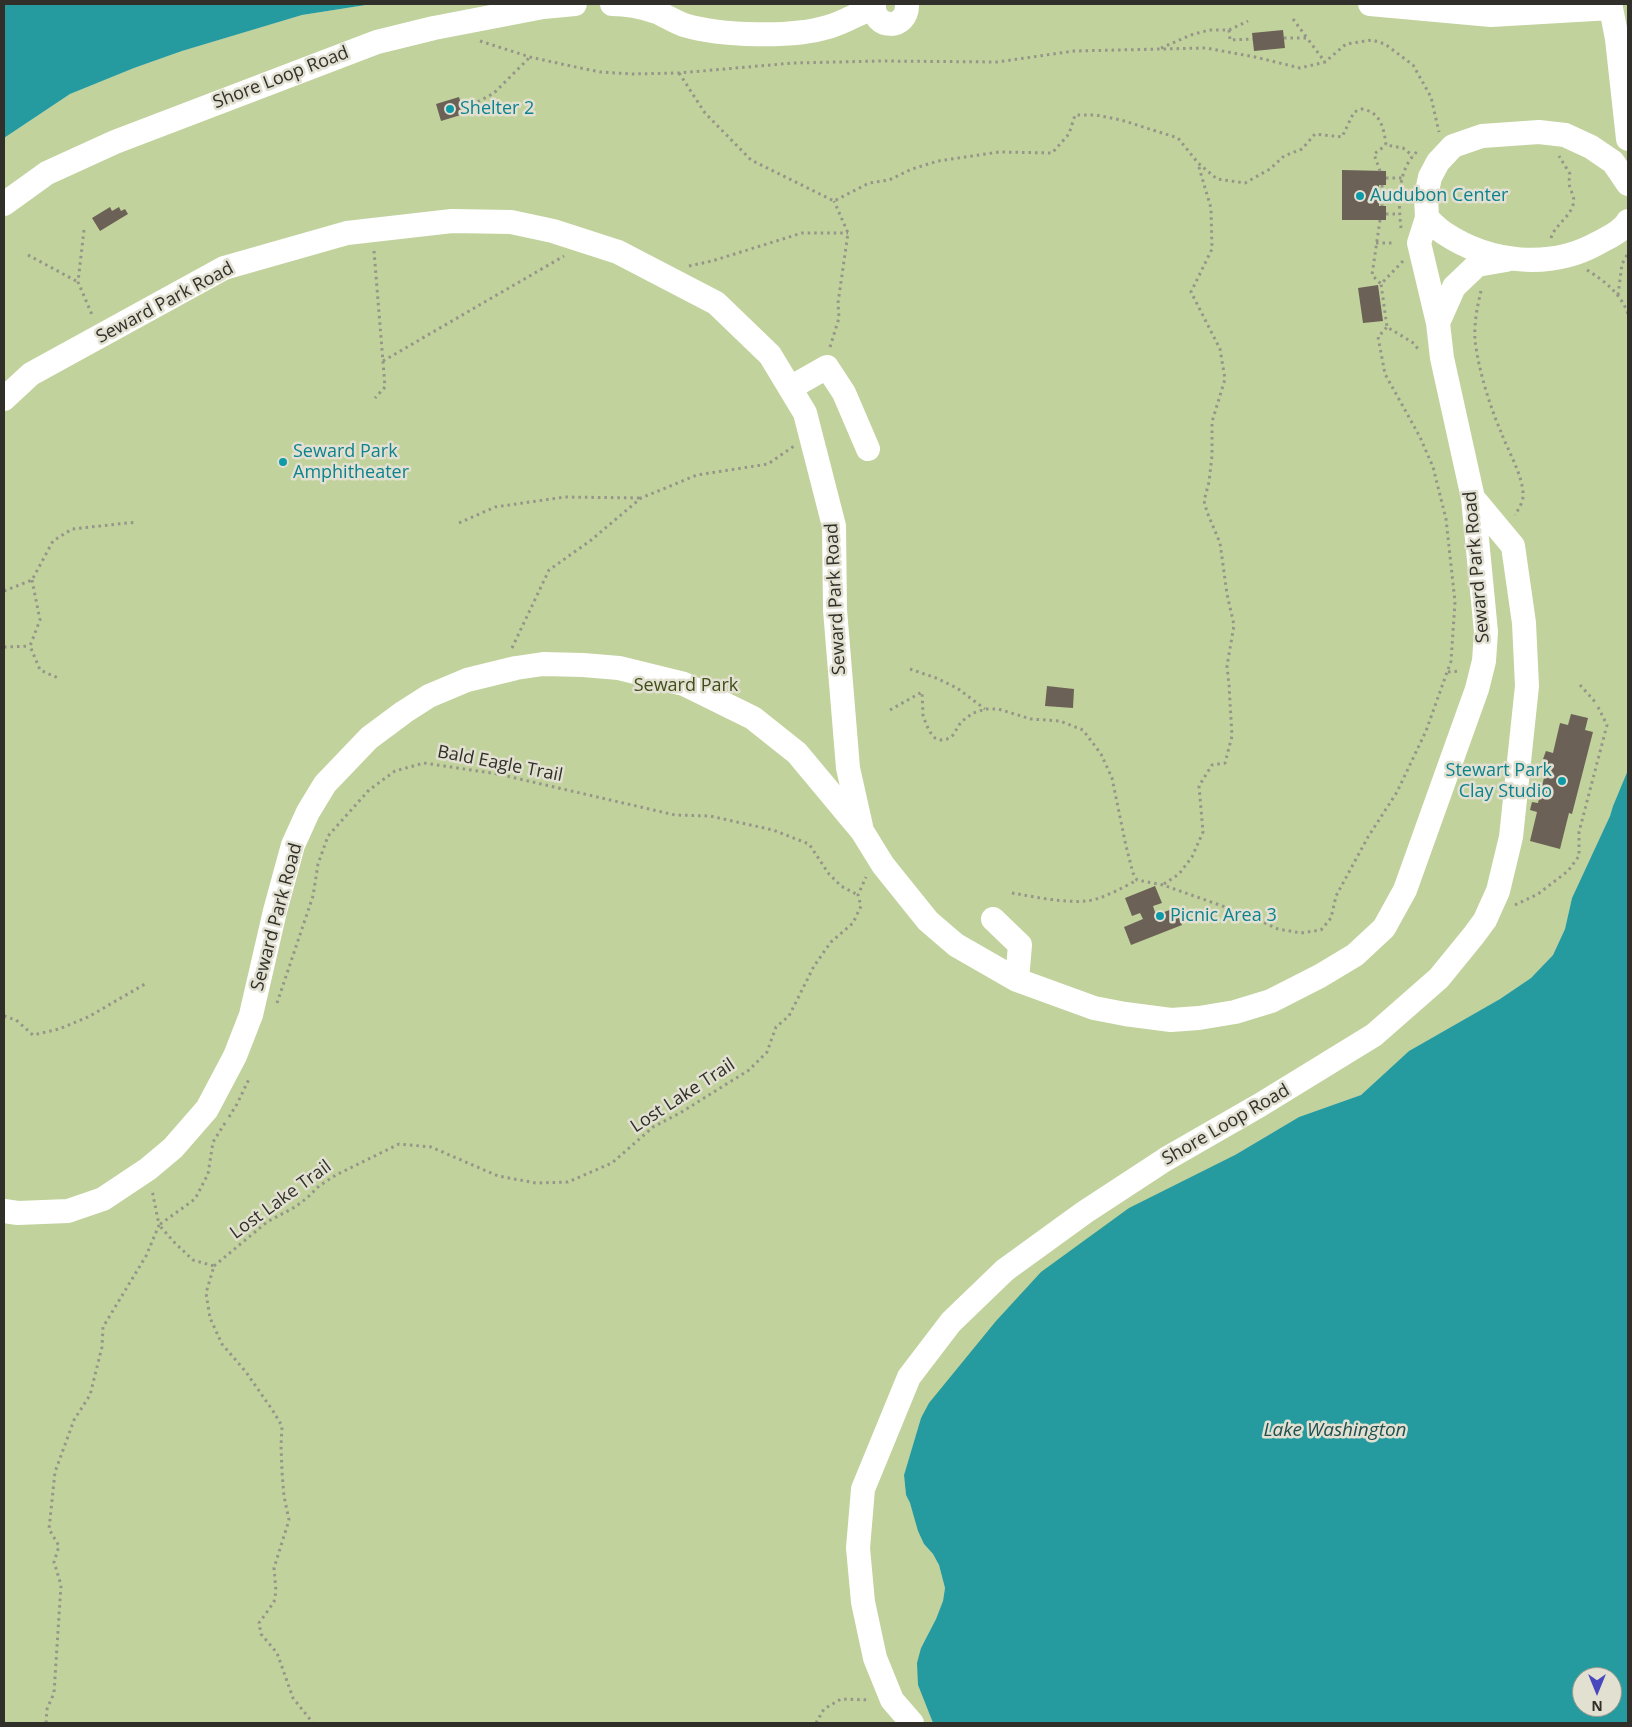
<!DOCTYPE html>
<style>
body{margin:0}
#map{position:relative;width:1632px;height:1727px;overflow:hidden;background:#e2e0d1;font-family:"Open Sans",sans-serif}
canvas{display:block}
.frame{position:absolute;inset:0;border:5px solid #302f29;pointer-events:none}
.north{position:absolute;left:1572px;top:1667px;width:50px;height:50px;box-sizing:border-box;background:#e2e0d1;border:1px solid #9b998e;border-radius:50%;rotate:180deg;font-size:14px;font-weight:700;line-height:20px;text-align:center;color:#302f29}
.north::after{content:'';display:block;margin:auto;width:18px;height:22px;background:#4847bd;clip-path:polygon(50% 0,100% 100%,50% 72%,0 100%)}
</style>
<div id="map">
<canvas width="1632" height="1727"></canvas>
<div class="frame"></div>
<div class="north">N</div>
</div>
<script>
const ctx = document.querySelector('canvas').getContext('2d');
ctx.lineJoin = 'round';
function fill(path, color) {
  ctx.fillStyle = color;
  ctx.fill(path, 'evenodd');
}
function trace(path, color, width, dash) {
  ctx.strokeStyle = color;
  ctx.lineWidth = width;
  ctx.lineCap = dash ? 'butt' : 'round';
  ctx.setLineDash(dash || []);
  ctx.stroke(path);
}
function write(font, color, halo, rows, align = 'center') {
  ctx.font = font + ' "Open Sans",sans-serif';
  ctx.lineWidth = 5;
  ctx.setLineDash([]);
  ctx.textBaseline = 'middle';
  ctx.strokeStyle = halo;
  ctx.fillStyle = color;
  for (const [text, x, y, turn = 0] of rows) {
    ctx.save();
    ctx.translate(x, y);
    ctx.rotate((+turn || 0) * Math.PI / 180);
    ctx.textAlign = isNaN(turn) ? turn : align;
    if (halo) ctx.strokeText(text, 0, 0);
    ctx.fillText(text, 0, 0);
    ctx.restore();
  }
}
const green = new Path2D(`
 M 372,4 L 1628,4 L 1628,770 L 1613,806 L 1610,816 L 1572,898 L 1565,929 L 1553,955 L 1531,978 L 1500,999 L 1409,1051 L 1361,1095 L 1299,1117 L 1235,1155 L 921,1418 L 904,1475 L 905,1486 L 906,1495 L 910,1503 L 924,1544 L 933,1554 L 939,1565 L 945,1588 L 943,1601 L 936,1619 L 921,1648 L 918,1685 L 933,1723 L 4,1723 L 4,138 L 70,94 L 134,68 L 182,51 L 302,15 Z`);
const water = new Path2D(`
 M 4,4 L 372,4 L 302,15 L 182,51 L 134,68 L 70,94 L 4,138 Z
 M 1628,770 L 1628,1723 L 933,1723 L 918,1685 L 917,1663 L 921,1648 L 936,1619 L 943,1601 L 945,1588 L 939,1565 L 933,1554 L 924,1544 L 918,1531 L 910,1503 L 906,1495 L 904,1475 L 921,1418 L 929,1403 L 996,1321 L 1041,1272 L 1129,1208 L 1235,1155 L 1299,1117 L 1361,1095 L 1409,1051 L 1500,999 L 1531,978 L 1553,955 L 1565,929 L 1572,898 L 1610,816 L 1613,806 ZM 1582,1677 L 1612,1677 L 1612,1707 L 1582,1707 Z`);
const building = new Path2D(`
 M 1283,30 L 1285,48 L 1254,51 L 1252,33 Z
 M 459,97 L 464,114 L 441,121 L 436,104 Z
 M 1342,170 L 1386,171 L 1386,185 L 1379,185 L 1379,206 L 1386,206 L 1386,220 L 1342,220 Z
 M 110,207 L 112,211 L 119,207 L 121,211 L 125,209 L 128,214 L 100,231 L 92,218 Z
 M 1378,285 L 1383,321 L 1363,323 L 1358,288 Z
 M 1047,686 L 1074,689 L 1073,708 L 1045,706 Z
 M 1571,714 L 1588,718 L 1585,730 L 1593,732 L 1572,814 L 1569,813 L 1560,849 L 1530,841 L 1537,812 L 1530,810 L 1532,802 L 1538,803 L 1548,761 L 1543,759 L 1546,751 L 1553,753 L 1560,723 L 1568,725 Z
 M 1155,886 L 1162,903 L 1153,906 L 1156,915 L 1175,908 L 1182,925 L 1131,945 L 1124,927 L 1143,919 L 1140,913 L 1132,916 L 1125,898 Z`);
const path = new Path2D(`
 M 1293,19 L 1307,38
 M 1229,30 L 1230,40 L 1253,39
 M 1284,38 L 1307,38 L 1325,62
 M 480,41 L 530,57 L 566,65 L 600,72 L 632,74 L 679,73 L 793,63 L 882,61 L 997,62 L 1074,51 L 1206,48 L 1255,57 L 1300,68 L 1325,62 L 1346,44 L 1372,40 L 1385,44 L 1413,65 L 1431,97 L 1439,132
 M 1161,48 L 1191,35 L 1209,30 L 1229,30 L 1248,21
 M 679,73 L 705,113 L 751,160 L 834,201 L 869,183 L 889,180 L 912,169 L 938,161 L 999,152 L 1052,153 L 1069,134 L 1075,115 L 1096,115 L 1121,120 L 1178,138 L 1198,163 L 1217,179 L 1245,183 L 1270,169 L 1284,156 L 1302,149 L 1315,134 L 1342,137 L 1354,112 L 1362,109 C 1381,112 1384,129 1386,145 L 1403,148 L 1413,156
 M 472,105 L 494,93 L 530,57
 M 1380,171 L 1374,154 L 1386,145
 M 1386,178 L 1402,178
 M 1382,185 L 1382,206
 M 1386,214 L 1399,214
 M 1380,220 L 1372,275 L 1381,284
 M 1401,228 C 1398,201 1397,168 1419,150
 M 84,230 L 78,282 L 93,317
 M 1551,238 C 1555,225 1569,218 1573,205 C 1576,196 1569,190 1569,182 C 1569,179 1570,177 1570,174 L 1559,156
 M 1376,243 L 1395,243
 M 374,251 L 385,387 L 375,398
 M 28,255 L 78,282
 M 1403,261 L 1381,284 L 1387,327 L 1412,342 L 1420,351
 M 689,266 L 712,261 L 802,233 L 848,233
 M 1587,270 C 1605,281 1621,294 1628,314
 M 1481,291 C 1477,307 1474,324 1475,340 C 1478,368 1490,407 1501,432 C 1508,451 1524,477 1523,497 C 1522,504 1518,510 1515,515
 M 1618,295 L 1622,264 L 1627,255
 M 830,347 L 839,318 L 838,303 L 848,233 L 834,201
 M 383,361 L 564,256
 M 459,523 L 495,507 L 565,497 L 640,498
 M 32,580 L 40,620 L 30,646 L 40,670 L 58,678
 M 4,591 L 32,580 L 53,541 L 72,529 L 137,522
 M 4,647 L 30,646
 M 512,648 L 549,570 L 590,541 L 641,498 L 697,475 L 768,464 L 794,446
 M 910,669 L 936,678 L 957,688 L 985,709
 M 1448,672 L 1461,671
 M 1580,685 L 1597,704
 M 890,710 L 922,692 L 923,715 L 926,724 L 930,732 L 935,738 L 941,740 L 947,739 L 953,735 L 961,722 L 973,713 L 986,709 L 998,709 L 1031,719 L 1060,721 L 1083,730 L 1101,754 L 1112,778 L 1126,846 L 1133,873 L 1137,880 L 1163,885 L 1248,915 L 1278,929 L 1301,933 L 1321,930 L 1331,918 L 1336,896 L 1368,837 L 1397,792 L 1426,731 L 1451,661 L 1455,602 L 1446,519 L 1433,467 L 1420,437 L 1385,374 L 1378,337 L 1387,327
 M 1164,884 L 1179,874 L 1192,857 L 1203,832 L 1199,786 L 1212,765 L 1225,763 L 1232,736 L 1229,685 L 1227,666 L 1234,625 L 1227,594 L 1220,543 L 1207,512 L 1204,501 L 1209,482 L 1212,456 L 1212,422 L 1225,379 L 1220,349 L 1191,292 L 1212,249 L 1211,208 L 1198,164
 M 1012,893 C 1036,897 1062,903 1087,901 C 1103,899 1124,887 1137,880
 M 1515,905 L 1538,894 L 1568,871 L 1579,856 L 1579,832 L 1607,725 L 1598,707
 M 277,1003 L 313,896 L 318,864 L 328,836 L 369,790 L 395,771 L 424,763 L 498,774 L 675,815 L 710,816 L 773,830 L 809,844 L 829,874 L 841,886 L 858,895
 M 4,1016 L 16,1020 L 33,1035 L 59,1029 L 88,1017 L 145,984
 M 229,1117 L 237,1104 L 249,1079
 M 225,1123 L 213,1142 L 208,1174 L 195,1199 L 159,1225 L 175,1243 L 193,1260 L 214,1266 L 206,1293 L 210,1318 L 222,1344 L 246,1372 L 273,1411 L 282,1426 L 281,1446 L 282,1472 L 284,1496 L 289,1520 L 274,1568 L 276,1591 L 274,1602 L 259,1623 L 261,1634 L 277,1653 L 293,1698 L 313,1723
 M 214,1266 L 267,1222 L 295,1207 L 307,1198 L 319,1186 L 336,1175 L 399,1144 L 431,1147 L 498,1176 L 536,1183 L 568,1182 L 612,1163 L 653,1127 L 680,1113 L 749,1070 L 767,1052 L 776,1027 L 789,1016 L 814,966 L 831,942 L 853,923 L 861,906 L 858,895 L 866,877
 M 46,1723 L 47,1709 L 54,1693 L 61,1585 L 54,1562 L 59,1546 L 49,1529 L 55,1472 L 74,1420 L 90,1395 L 102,1347 L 103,1327 L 146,1256 L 159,1225 L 152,1190
 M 816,1723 L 824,1709 L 841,1699 L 870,1700`);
const minor = new Path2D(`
 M 612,4 C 627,4 642,7 657,12 C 666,16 675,22 684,25 C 721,36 792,38 828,27 C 844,23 858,13 873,8
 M 874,4 C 872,30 908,31 907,4
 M 1370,4 L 1491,15 L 1611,8 L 1617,39 L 1628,139
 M 4,204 L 47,173 L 115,142 L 377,42 L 434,28 L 543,7 L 575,4
 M 1427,218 C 1432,223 1438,229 1444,233 C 1489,263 1550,270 1598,243 C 1609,237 1622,232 1628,221
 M 1438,323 L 1454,287 L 1477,265 L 1506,260
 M 790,388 L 827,367 L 844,393 L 868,449
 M 4,399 L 31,374 L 224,268 L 347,233 L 452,221 L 511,222 L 553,231 L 618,252 L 716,303 L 770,355 L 805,413 L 834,526 L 835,610 L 848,768 L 861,826
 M 993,919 L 1020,945 L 1017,980
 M 4,1211 L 18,1213 L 68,1211 L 103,1199 L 148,1169 L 173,1148 L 207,1109 L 235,1056 L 251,1015 L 275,911 L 293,845 L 308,812 L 325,784 L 369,738 L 404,712 L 429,696 L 467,680 L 516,668 L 543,664 L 583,665 L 619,668 L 684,684 L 753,718 L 797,753 L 862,831 L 883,865 L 928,921 L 956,945 L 1017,980 L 1094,1008 L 1125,1014 L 1171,1020 L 1199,1018 L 1235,1012 L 1271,1001 L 1320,976 L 1355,955 L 1384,928 L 1405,890 L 1477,689 L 1484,661 L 1486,632 L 1473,498 L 1442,358 L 1438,323 L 1419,243 L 1427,218 L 1426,196 L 1430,177 L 1438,162 L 1453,146 L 1482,136 L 1539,132 L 1565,135 L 1591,147 L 1613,162 L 1628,184
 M 912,1723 L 892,1700 L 875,1658 L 863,1602 L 858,1548 L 863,1489 L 909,1377 L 951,1322 L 1005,1270 L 1085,1212 L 1166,1159 L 1260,1105 L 1374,1035 L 1439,978 L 1474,935 L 1485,920 L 1498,891 L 1511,837 L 1527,686 L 1524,623 L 1513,546 L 1473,498`);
const markers = [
 [450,109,5,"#0f9aa8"],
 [1360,196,5,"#0f9aa8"],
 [283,462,5,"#0f9aa8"],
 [1562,781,5,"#0f9aa8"],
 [1160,916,5,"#0f9aa8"]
];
const streetNames = [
 ["Shore Loop Road",281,78,-21],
 ["Seward Park Road",165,303,-28],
 ["Seward Park Road",1477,567,-95],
 ["Seward Park Road",836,599,-93],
 ["Bald Eagle Trail",500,764,11],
 ["Seward Park Road",277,917,-75],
 ["Lost Lake Trail",683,1096,-33],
 ["Shore Loop Road",1226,1125,-30],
 ["Lost Lake Trail",281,1200,-36]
];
const cultureNames = [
 ["Shelter 2",460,109],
 ["Audubon Center",1370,196],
 ["Seward Park",293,452],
 ["Amphitheater",293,473],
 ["Stewart Park",1552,771,"right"],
 ["Clay Studio",1552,792,"right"],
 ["Picnic Area 3",1170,916]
];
const parkNames = [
 ["Seward Park",686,686]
];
const waterNames = [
 ["Lake Washington",1335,1431]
];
fill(green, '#c1d29c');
fill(water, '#259ba0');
fill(building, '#6b6157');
trace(path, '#969589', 3, [2.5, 4]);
trace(minor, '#fff', 24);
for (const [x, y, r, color] of markers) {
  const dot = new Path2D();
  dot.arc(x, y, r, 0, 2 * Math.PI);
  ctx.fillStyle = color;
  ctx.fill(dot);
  trace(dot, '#e2e0d1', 2);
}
write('18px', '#302f29', '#e2e0d1', streetNames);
write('18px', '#0d838f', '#e2e0d1', cultureNames, 'left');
write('18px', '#404d18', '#e2e0d1', parkNames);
write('italic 19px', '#205052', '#e2e0d1', waterNames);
</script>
